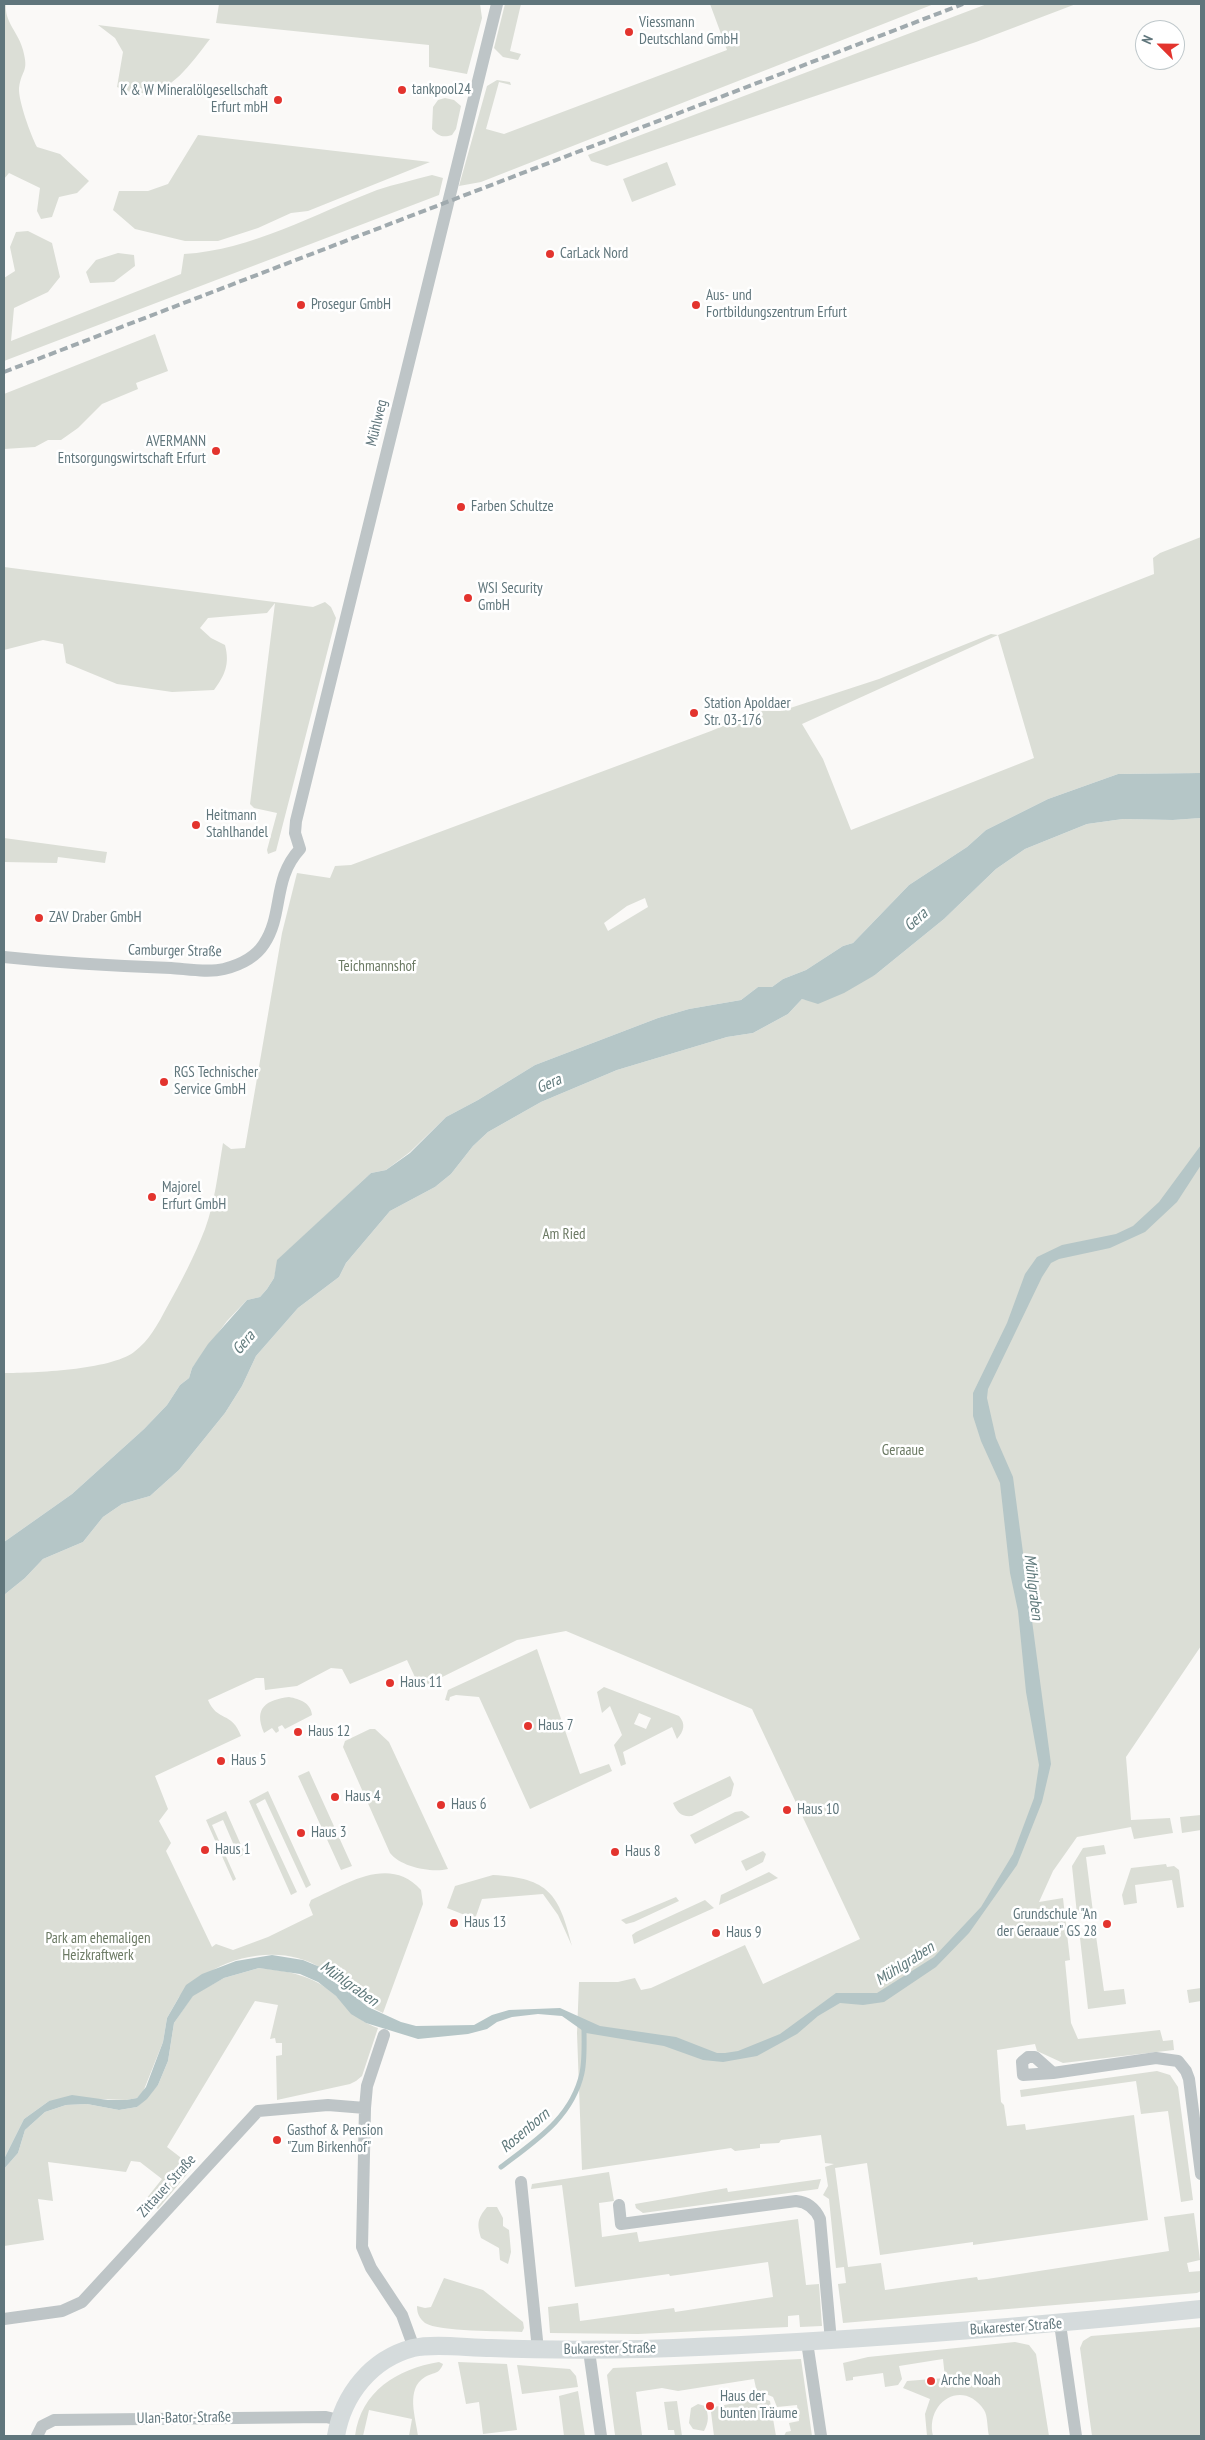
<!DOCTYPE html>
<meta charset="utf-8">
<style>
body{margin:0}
#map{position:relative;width:1205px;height:2440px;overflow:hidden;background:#faf9f7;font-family:"PT Sans Narrow",sans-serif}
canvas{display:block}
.frame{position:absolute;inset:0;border:5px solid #60767c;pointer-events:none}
.north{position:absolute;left:1135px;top:20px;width:50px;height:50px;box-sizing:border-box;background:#fff;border:1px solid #bfc8cb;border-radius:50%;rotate:293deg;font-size:14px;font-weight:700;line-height:20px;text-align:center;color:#60767c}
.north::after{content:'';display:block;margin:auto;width:18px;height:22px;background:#e3342e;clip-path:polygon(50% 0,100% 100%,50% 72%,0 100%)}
</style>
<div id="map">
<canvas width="1205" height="2440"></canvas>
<div class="frame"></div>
<div class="north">N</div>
</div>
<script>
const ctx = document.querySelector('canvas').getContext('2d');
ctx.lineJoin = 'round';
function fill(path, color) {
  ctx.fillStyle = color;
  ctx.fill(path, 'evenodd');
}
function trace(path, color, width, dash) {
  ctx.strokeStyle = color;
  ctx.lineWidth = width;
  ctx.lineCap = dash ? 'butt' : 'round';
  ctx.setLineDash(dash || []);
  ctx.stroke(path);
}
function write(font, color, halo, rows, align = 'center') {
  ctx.font = font + ' "PT Sans Narrow",sans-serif';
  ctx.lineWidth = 5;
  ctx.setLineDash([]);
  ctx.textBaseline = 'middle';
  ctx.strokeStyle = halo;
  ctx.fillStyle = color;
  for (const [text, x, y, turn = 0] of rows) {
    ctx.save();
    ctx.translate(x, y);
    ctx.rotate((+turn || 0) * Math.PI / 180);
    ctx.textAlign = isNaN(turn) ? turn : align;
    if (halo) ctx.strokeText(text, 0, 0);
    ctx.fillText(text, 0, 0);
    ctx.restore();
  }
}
const green = new Path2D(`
 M 4,4 L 6,4 C 4,22 19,33 23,50 C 29,73 22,68 19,88 C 18,100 31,136 37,147 L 60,154 L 89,181 L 77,193 L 59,197 L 52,217 L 41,219 L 37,211 L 40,188 L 9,173 L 4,179 Z
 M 219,4 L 480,4 L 482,18 L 467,74 L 429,67 L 429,45 L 216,23 Z
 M 505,4 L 521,4 L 510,51 L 521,54 L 518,60 L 503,57 L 494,48 Z
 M 710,4 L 934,4 L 481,182 L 459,186 L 487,86 L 497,80 L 510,82 L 511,85 L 499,82 L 486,129 L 504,134 L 727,50 Z
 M 987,4 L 1076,4 L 976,42 L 607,166 L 591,161 L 588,155 Z
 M 98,25 L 210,39 C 185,71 162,108 117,87 L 123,52 L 115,38 Z
 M 445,98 L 454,100 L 461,106 L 456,129 L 452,135 C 443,138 438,136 432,129 L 433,107 L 438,100 Z
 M 198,135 L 430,162 L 308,211 L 291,213 L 258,228 L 218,241 L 185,241 L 135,229 L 113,210 L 119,191 L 148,191 L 168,184 Z
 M 667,162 L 676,185 L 632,202 L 623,179 Z
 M 432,175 L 443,178 L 439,195 L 4,361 L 4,278 L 15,271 L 10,247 L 16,232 L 28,231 L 52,243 L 60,277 L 48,292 L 14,308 L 11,341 L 181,274 L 184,254 C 252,250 314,214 377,190 C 395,184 414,180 432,175 Z
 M 118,253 L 134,255 L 135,266 L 114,282 L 90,283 L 86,272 L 96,260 Z
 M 155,334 L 168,371 L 136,383 L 138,389 L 102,404 L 78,428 L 61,440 L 48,440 L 35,447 L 4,449 L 4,394 Z
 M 1201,537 L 1201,773 L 1118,774 L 1048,799 L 986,830 L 967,847 L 909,885 L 853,943 L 843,946 L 806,970 L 783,979 L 772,987 L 758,987 L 741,1000 L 689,1009 L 658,1018 L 535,1065 L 478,1100 L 446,1117 L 410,1152 L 386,1170 L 371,1173 L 278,1260 L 274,1278 L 267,1289 L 260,1297 L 247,1300 L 227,1321 L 192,1368 L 189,1378 L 180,1385 L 167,1405 L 144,1429 L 72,1494 L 4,1542 L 4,1373 C 34,1373 110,1370 134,1352 C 149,1341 158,1324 167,1307 C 181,1282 195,1255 205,1229 C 215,1202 218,1172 223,1143 L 231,1149 L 245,1148 L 282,933 L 297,873 L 330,878 L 335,866 L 351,865 L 711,731 L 759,711 L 781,711 L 879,679 L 991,634 L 998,635 L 1154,574 L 1153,558 L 1160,553 ZM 998,635 L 1034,758 L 851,830 L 823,759 L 802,724 ZM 645,898 L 648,907 L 608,931 L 604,923 L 627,906 Z
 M 4,567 L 313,607 L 325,602 L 331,607 L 336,618 L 276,851 L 268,854 L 267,850 L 277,813 L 254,808 L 250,804 L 275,603 L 267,613 L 208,618 L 200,628 L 211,638 L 225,645 C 230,664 225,675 214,690 L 172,692 L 117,684 L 66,663 L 63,644 L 43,640 L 4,650 Z
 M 1201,818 L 1201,1646 L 1126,1757 L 1131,1820 L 1170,1818 L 1173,1833 L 1134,1839 L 1131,1827 L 1077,1837 L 1053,1871 L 1039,1902 L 1063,1898 L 1070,1960 L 1065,1961 L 1071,2023 L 1078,2039 L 1160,2030 L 1163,2041 L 1173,2040 L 1174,2050 L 1063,2063 L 1037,2051 L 1035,2044 L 997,2050 L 1001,2102 L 1004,2105 L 1007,2126 L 1025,2124 L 1026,2130 L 1134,2115 L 1148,2220 L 973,2245 L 973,2242 L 880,2255 L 867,2163 L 835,2168 L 848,2267 L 881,2263 L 885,2290 L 977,2277 L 978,2280 L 987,2279 L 1169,2251 L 1164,2217 L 1194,2213 L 1200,2260 L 1187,2263 L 1189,2272 L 1201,2271 L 1201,2291 L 1197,2293 L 843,2323 L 838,2284 L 846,2283 L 844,2267 L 836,2268 L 829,2199 L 823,2195 L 828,2186 L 825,2167 L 834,2164 L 825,2163 L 821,2135 L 781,2140 L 779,2143 L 760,2144 L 760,2148 L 735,2151 L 731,2148 L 582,2170 L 577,2033 L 579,1982 L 618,1982 L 635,1978 L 641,1990 L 651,1988 L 745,1945 L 763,1984 L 860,1939 L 752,1709 L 566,1631 L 517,1640 L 420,1688 L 407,1660 L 350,1684 L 342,1669 L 331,1668 L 297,1686 L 265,1690 L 264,1678 L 256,1678 L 208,1700 C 217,1722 232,1711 241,1736 L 155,1776 L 168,1809 L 159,1821 L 171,1843 L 166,1851 L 212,1947 L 216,1944 L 233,1950 L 268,1937 L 313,1915 L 309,1905 L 311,1900 C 345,1885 389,1854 421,1890 L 423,1904 L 383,2013 C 359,2003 343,1984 322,1969 C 292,1948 246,1952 215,1969 C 202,1976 191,1988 179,1997 L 167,2018 L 163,2042 L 143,2092 L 137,2098 L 126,2100 L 98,2099 L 49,2101 L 24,2119 L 4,2159 L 4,1595 L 25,1578 L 43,1559 L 83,1542 L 103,1517 L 122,1504 L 150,1496 L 179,1470 L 225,1413 L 242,1386 L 256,1356 L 298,1308 L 339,1277 L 346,1263 L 390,1211 L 435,1187 L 451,1174 L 473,1146 L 488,1132 L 541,1102 L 617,1070 L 727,1037 L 753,1033 L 788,1014 L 802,999 L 807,1000 L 875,975 L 944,919 L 996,869 L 1025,849 L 1087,824 L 1123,819 L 1173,820 Z
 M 4,838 L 107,852 L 105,863 L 58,857 L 57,863 L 4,862 Z
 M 537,1649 L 580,1774 L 609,1764 L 612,1771 L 530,1809 L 479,1697 L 456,1695 L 450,1697 L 449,1701 L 445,1700 L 448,1690 Z
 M 604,1687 L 679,1716 C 686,1724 684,1731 677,1739 L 672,1727 L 623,1752 L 626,1764 L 621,1766 L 614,1745 L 622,1735 L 610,1706 L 602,1713 L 597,1692 ZM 639,1713 L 651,1718 L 646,1729 L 634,1724 Z
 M 289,1697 C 300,1699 311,1703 312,1715 L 285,1729 L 282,1725 L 278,1727 L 279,1731 L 276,1733 L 272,1728 L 264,1733 C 253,1707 267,1700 289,1697 Z
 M 370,1729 L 375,1729 L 389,1742 L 448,1869 C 431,1873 401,1867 390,1853 L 343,1747 L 345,1741 Z
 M 309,1771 L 352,1866 L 341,1870 L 298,1776 Z
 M 730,1776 L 734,1784 L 731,1796 L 692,1816 C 681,1817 677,1812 673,1803 Z
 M 268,1791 L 311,1885 L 306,1888 L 265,1799 L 256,1804 L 297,1892 L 291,1895 L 249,1801 Z
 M 226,1811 L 245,1854 L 239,1857 L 223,1820 L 212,1825 L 236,1879 L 233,1881 L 206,1820 Z
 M 742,1811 L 750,1817 L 695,1844 L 690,1835 L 735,1812 Z
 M 1201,1815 L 1201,1830 L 1182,1833 L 1180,1817 Z
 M 1104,1845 L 1106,1854 L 1086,1857 L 1093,1912 L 1077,1914 L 1072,1866 L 1083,1848 Z
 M 763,1851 L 766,1854 L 763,1862 L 746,1871 L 741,1861 Z
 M 1166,1864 L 1167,1867 L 1174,1866 L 1179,1870 L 1184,1907 L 1177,1908 L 1172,1880 L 1135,1885 L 1137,1903 L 1124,1905 L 1122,1895 L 1131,1868 Z
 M 769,1872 L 778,1878 L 719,1905 L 721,1895 Z
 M 493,1875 C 549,1878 559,1894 572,1946 L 558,1915 L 543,1894 L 482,1899 L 475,1919 L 447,1908 L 455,1886 Z
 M 676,1897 L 679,1901 L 634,1922 L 626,1924 L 621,1920 Z
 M 705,1900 L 714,1908 L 634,1944 L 632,1935 L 636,1932 Z
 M 1096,1936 L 1104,1991 L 1124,1989 L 1126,2004 L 1088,2009 L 1080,1938 Z
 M 259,1968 C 288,1971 313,1975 335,1995 C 351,2009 355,2020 378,2028 L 362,2076 L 356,2081 L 350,2084 L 277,2100 L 276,2056 L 282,2055 L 282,2043 L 276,2043 L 275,2038 L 270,2039 L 278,2005 L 255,2001 L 167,2147 L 193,2167 L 158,2209 L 146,2199 L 162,2179 L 140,2162 L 131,2161 L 126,2172 L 48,2162 L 53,2201 L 38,2199 L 44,2240 L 4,2246 L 4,2169 L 18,2153 L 25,2130 L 45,2112 L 66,2105 L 87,2104 L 119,2110 L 137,2107 L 158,2085 L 168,2061 L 174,2023 L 193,1995 L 224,1978 Z
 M 1201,1988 L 1201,2001 L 1189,2003 L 1187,1990 Z
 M 1157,2071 L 1170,2075 L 1178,2087 L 1193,2200 L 1181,2202 L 1168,2111 L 1141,2114 L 1136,2081 L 1021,2097 L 1020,2090 Z
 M 609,2172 L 614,2201 L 599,2203 L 602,2237 L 637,2232 L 639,2242 L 798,2219 L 806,2285 L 819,2284 L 822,2326 L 800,2327 L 799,2315 L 788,2316 L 788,2327 L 638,2334 L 550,2333 L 548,2307 L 578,2303 L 580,2321 L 674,2308 L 675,2312 L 773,2297 L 768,2262 L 670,2276 L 669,2274 L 575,2287 L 562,2185 L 531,2189 L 532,2184 Z
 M 821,2179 L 818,2189 L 643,2213 L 636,2208 L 635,2204 L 727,2188 L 728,2192 Z
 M 487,2207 L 497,2207 L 503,2218 L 503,2226 L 509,2230 L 511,2252 L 508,2264 L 500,2260 L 499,2248 L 481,2238 C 477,2224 477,2219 487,2207 Z
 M 444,2278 L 483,2290 L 523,2322 L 524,2328 L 522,2332 C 502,2331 439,2332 425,2323 C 419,2318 417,2313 417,2306 L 425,2308 L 431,2307 Z
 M 1201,2327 L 1201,2436 L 1092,2436 L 1080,2348 L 1083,2341 L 1091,2336 Z
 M 1015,2342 L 1029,2345 L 1036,2354 L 1049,2436 L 989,2436 C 987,2429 988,2416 984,2410 C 963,2378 925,2402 933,2436 L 927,2436 L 925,2414 L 930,2399 L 903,2388 L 907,2381 L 945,2378 L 943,2359 L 899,2366 L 902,2379 L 898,2385 L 885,2387 L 883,2373 L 853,2377 L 853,2380 L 846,2381 L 843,2363 L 868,2357 Z
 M 801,2359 L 812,2436 L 784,2436 L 786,2432 L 791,2431 L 789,2423 L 799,2421 L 797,2405 L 777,2407 L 773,2397 L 766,2394 L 757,2393 L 754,2379 L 678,2391 L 662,2388 L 636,2392 L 642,2435 L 615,2435 L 607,2375 L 613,2368 Z
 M 439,2362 L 443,2364 C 439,2375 433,2372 425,2377 C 405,2389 416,2418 418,2436 L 409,2436 L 412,2419 L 369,2410 L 363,2436 L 355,2436 C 361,2391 397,2369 439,2362 Z
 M 458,2362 L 507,2364 L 517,2430 L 483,2434 L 479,2402 L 466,2404 Z
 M 517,2365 L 570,2369 L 576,2376 L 578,2387 L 522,2394 Z
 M 578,2391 L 585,2436 L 564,2436 L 559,2396 Z
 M 761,2398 L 770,2401 L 776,2436 L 714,2436 L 711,2412 L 714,2407 Z
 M 677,2401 L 682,2436 L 675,2436 L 674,2430 L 668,2430 L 664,2402 Z
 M 698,2404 L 705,2406 C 709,2415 709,2422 704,2431 L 693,2429 L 689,2423 L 691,2408 Z`);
const water = new Path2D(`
 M 1201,773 L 1201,818 L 1173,820 L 1123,819 L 1087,824 L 1025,849 L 996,869 L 944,919 L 875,975 L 844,993 L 818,1004 L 802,999 L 788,1014 L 753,1033 L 727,1037 L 617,1070 L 541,1102 L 488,1132 L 473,1146 L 451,1174 L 435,1187 L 390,1211 L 346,1263 L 339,1277 L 298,1308 L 256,1356 L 242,1386 L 225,1413 L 179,1470 L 150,1496 L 122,1504 L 103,1517 L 83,1542 L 43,1559 L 25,1578 L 4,1595 L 4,1542 L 72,1494 L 144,1429 L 167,1405 L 180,1385 L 189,1378 L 192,1368 L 208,1344 L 247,1300 L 260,1297 L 267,1289 L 274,1278 L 277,1260 L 371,1173 L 386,1170 L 410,1153 L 446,1117 L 478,1100 L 535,1065 L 658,1018 L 689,1009 L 741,1000 L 758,987 L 772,987 L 783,979 L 806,970 L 843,946 L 853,943 L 909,885 L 967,847 L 986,830 L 1048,799 L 1118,774 Z
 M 1201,1145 L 1201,1165 L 1177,1202 L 1145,1232 L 1110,1248 L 1059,1259 L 1051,1263 L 1042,1277 L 988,1389 L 987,1398 L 996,1438 L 1013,1477 L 1051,1764 L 1042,1802 L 1017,1865 L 969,1933 L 936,1967 L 884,2002 L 863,2005 L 840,2003 L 818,2016 L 797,2034 L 757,2056 L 723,2062 L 703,2060 L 664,2046 L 586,2033 L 562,2016 L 538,2014 L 512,2017 L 497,2022 L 487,2029 L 468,2034 L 418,2039 L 366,2023 L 351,2014 L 336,1996 L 318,1982 L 300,1974 L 259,1968 L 224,1978 L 193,1996 L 174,2023 L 168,2061 L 158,2085 L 147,2099 L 137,2107 L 119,2110 L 87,2104 L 66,2105 L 45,2112 L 25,2130 L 18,2153 L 4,2169 L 4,2159 L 24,2119 L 49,2101 L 72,2095 L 108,2100 L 126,2100 L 137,2098 L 146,2087 L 163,2042 L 167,2018 L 186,1985 L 202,1974 L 236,1961 L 272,1955 L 303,1960 L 320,1967 L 368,2007 L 401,2022 L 416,2026 L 474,2025 L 492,2015 L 509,2010 L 560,2008 L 600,2026 L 676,2037 L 717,2053 L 725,2053 L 738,2051 L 780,2034 L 836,1993 L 877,1993 L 934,1957 L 981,1907 L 1013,1854 L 1034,1798 L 1039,1765 L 1026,1692 L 1018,1611 L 1010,1573 L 1000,1483 L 981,1441 L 973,1416 L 973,1393 L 1007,1323 L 1025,1274 L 1037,1257 L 1062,1245 L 1116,1234 L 1133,1226 L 1159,1202 Z`);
const stream = new Path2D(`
 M 501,2167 C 535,2141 572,2118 582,2073 C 585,2059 584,2042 584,2027`);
const street = new Path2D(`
 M 4,957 C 60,963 115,966 171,968 C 187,969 208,973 224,969 C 240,965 255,958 264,944 C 284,914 272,879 300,849 L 295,833 L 296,821 L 497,4
 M 384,2035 L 367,2086 L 365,2108 L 362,2247 L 371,2268 L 402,2315 L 414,2348
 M 1053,2073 L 1035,2057 L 1028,2057 L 1022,2062 L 1023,2075 L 1053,2073 L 1156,2058 L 1178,2061 L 1186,2071 L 1189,2079 L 1201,2174
 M 521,2182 L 538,2350
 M 619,2205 L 621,2224 L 796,2201 C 807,2202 815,2208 820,2219 L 831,2341
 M 4,2319 L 62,2311 L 82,2302 L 258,2111 L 328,2105 L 365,2108
 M 1060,2324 L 1076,2436
 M 807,2342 L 821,2436
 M 589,2351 L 601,2436
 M 37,2436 L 42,2426 L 54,2420 L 326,2417 L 339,2420`);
const secondary = new Path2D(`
 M 336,2436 C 343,2395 371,2359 413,2348 C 435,2343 468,2348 491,2348 C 542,2350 592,2350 643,2349 C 829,2343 1015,2328 1201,2309`);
const rail = new Path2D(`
 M 4,372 L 963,4`);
const markers = [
 [629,32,5,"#e3342e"],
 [402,90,5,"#e3342e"],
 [278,100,5,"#e3342e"],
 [550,254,5,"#e3342e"],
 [301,305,5,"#e3342e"],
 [696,305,5,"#e3342e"],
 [216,451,5,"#e3342e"],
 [461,507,5,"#e3342e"],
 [468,598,5,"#e3342e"],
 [694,713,5,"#e3342e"],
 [196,825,5,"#e3342e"],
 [39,918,5,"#e3342e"],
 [164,1082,5,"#e3342e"],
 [152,1197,5,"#e3342e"],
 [390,1683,5,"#e3342e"],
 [528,1726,5,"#e3342e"],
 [298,1732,5,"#e3342e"],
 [221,1761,5,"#e3342e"],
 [335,1797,5,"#e3342e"],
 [441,1805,5,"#e3342e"],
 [787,1810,5,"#e3342e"],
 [301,1833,5,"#e3342e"],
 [205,1850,5,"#e3342e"],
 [615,1852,5,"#e3342e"],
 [454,1923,5,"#e3342e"],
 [1107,1924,5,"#e3342e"],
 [716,1933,5,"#e3342e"],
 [277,2140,5,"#e3342e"],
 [931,2381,5,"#e3342e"],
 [710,2406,5,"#e3342e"]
];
const poiNames = [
 ["Viessmann",639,23],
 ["Deutschland GmbH",639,40],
 ["tankpool24",412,90],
 ["K & W Mineralölgesellschaft",268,91,"right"],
 ["Erfurt mbH",268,108,"right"],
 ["CarLack Nord",560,254],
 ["Aus- und",706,296],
 ["Fortbildungszentrum Erfurt",706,313],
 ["Prosegur GmbH",311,305],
 ["AVERMANN",206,442,"right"],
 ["Entsorgungswirtschaft Erfurt",206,459,"right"],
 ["Farben Schultze",471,507],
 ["WSI Security",478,589],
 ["GmbH",478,606],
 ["Station Apoldaer",704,704],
 ["Str. 03-176",704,721],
 ["Heitmann",206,816],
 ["Stahlhandel",206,833],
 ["ZAV Draber GmbH",49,918],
 ["RGS Technischer",174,1073],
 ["Service GmbH",174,1090],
 ["Majorel",162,1188],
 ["Erfurt GmbH",162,1205],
 ["Haus 11",400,1683],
 ["Haus 7",538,1726],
 ["Haus 12",308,1732],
 ["Haus 5",231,1761],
 ["Haus 4",345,1797],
 ["Haus 6",451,1805],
 ["Haus 10",797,1810],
 ["Haus 3",311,1833],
 ["Haus 1",215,1850],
 ["Haus 8",625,1852],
 ["Grundschule \"An",1097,1915,"right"],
 ["der Geraaue\" GS 28",1097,1932,"right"],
 ["Haus 13",464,1923],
 ["Haus 9",726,1933],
 ["Gasthof & Pension",287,2131],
 ["\"Zum Birkenhof\"",287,2148],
 ["Arche Noah",941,2381],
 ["Haus der",720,2397],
 ["bunten Träume",720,2414]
];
const streetNames = [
 ["Mühlweg",377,423,-76],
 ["Camburger Straße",175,951,1],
 ["Zittauer Straße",167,2186,-48],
 ["Bukarester Straße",1016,2327,-4],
 ["Bukarester Straße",610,2349,-1],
 ["Ulan-Bator-Straße",184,2418,-1]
];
const parkNames = [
 ["Teichmannshof",377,967],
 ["Am Ried",564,1235],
 ["Geraaue",903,1451],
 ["Park am ehemaligen",98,1939],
 ["Heizkraftwerk",98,1956]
];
const waterNames = [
 ["Gera",916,920,-42],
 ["Gera",549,1084,-24],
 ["Gera",244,1343,-49],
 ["Mühlgraben",1033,1587,83],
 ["Mühlgraben",905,1964,-33],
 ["Mühlgraben",349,1984,35],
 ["Rosenborn",525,2131,-40]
];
fill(green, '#dbded6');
fill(water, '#b5c6c7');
trace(stream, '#b5c6c7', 5);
trace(street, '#bec5c7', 12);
trace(secondary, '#d5dbdc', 18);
trace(rail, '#a0aaae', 4, [8, 4]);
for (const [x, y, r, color] of markers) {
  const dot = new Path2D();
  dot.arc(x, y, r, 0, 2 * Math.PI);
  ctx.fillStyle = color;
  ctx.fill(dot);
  trace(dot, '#fff', 2);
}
write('15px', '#60767c', '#fff', poiNames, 'left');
write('15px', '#60767c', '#fff', streetNames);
write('15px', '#6c7a64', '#fff', parkNames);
write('italic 16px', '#607a7c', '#fff', waterNames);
</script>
